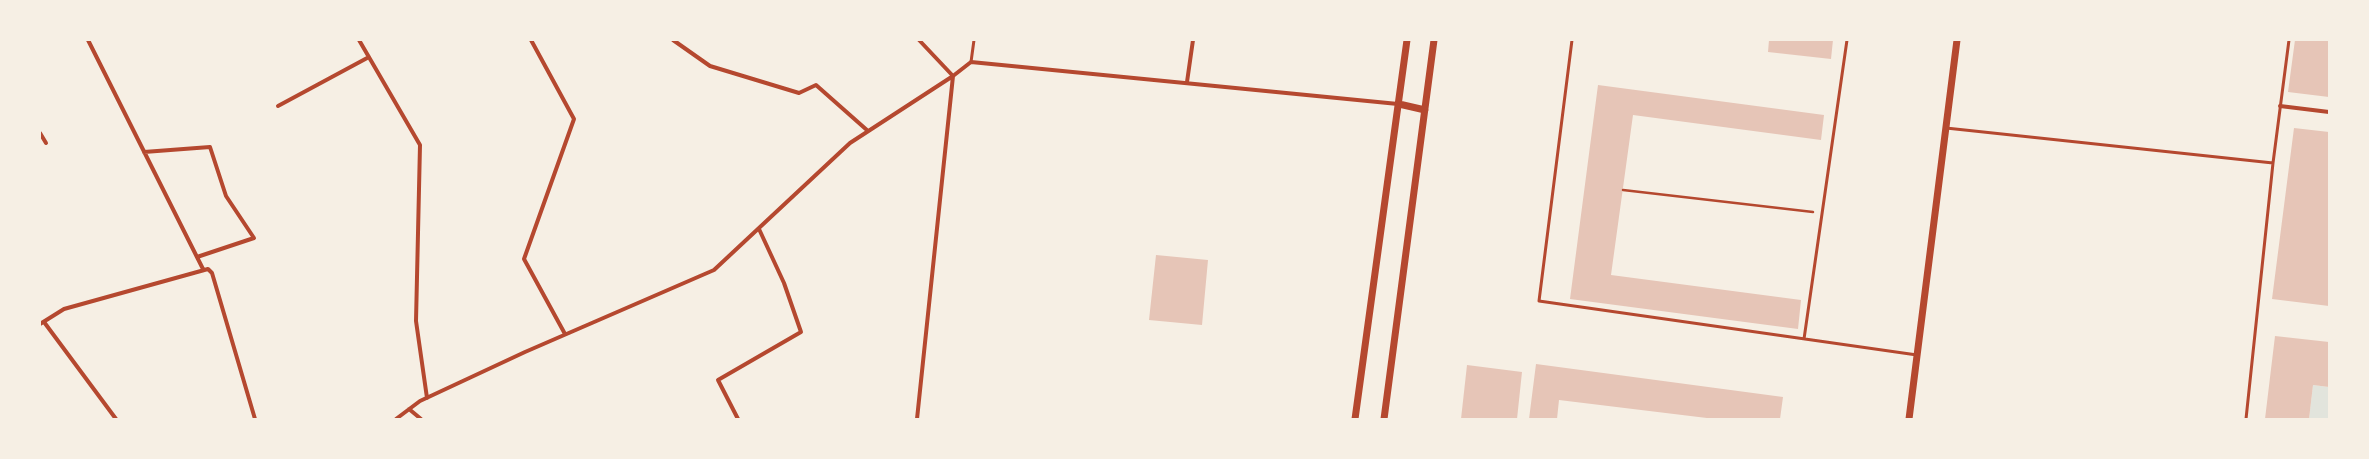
<!DOCTYPE html>
<style>
body{margin:0}
#map{position:relative;width:2369px;height:459px;overflow:hidden;background:#f6efe4;font-family:Cabin,sans-serif}
canvas{display:block}
.frame{position:absolute;inset:0;border:41px solid #f6efe4;pointer-events:none}
</style>
<div id="map">
<canvas width="2369" height="459"></canvas>
<div class="frame"></div>
</div>
<script>
const ctx = document.querySelector('canvas').getContext('2d');
ctx.lineJoin = 'round';
function fill(path, color) {
  ctx.fillStyle = color;
  ctx.fill(path, 'evenodd');
}
function trace(path, color, width, dash) {
  ctx.strokeStyle = color;
  ctx.lineWidth = width;
  ctx.lineCap = dash ? 'butt' : 'round';
  ctx.setLineDash(dash || []);
  ctx.stroke(path);
}
const green = new Path2D(`
 M 2313,385 L 2329,387 L 2329,419 L 2309,419 Z`);
const building = new Path2D(`
 M 1769,40 L 1833,40 L 1831,59 L 1768,52 Z
 M 2295,40 L 2329,40 L 2329,97 L 2288,92 Z
 M 1598,85 L 1824,115 L 1821,140 L 1633,115 L 1611,275 L 1801,300 L 1798,329 L 1570,299 Z
 M 2294,128 L 2329,132 L 2329,306 L 2272,299 Z
 M 1156,255 L 1208,260 L 1202,325 L 1149,320 Z
 M 2275,336 L 2329,342 L 2329,387 L 2313,385 L 2309,419 L 2265,419 Z
 M 1536,364 L 1783,397 L 1780,419 L 1715,419 L 1559,400 L 1557,419 L 1529,419 Z
 M 1467,365 L 1522,372 L 1517,419 L 1461,419 Z`);
const path = new Path2D(`
 M 1623,190 L 1813,212`);
const service = new Path2D(`
 M 1572,40 L 1539,301 L 1917,355
 M 971,62 L 974,40
 M 1946,128 L 2273,163
 M 1804,339 L 1847,40
 M 2246,419 L 2273,163 L 2289,40`);
const minor = new Path2D(`
 M 88,40 L 203,269
 M 359,40 L 420,145 L 416,321 L 427,398
 M 531,40 L 574,119 L 524,259 L 565,334
 M 673,40 L 710,66 L 799,93 L 816,85 L 868,131
 M 1187,82 L 1193,40
 M 278,106 L 369,57
 M 2280,106 L 2329,112
 M 40,133 L 46,143
 M 144,152 L 210,147 L 226,196 L 254,238 L 197,257
 M 44,322 L 116,419
 M 40,324 L 64,309 L 208,269 L 212,273 L 255,419
 M 409,409 L 421,419
 M 396,419 L 420,401 L 525,352 L 714,270 L 850,143 L 953,76 L 971,62 L 1398,104
 M 738,419 L 718,380 L 801,332 L 784,283 L 759,229
 M 917,419 L 953,76 L 919,40`);
const tertiary = new Path2D(`
 M 1399,104 L 1425,110
 M 1355,419 L 1407,40
 M 1384,419 L 1434,40
 M 1909,419 L 1957,40`);
fill(green, '#e2e4dc');
fill(building, '#e6c5b7');
trace(path, '#b5482f', 2.5);
trace(service, '#b5482f', 3);
trace(minor, '#b5482f', 4);
trace(tertiary, '#b5482f', 7);
</script>
